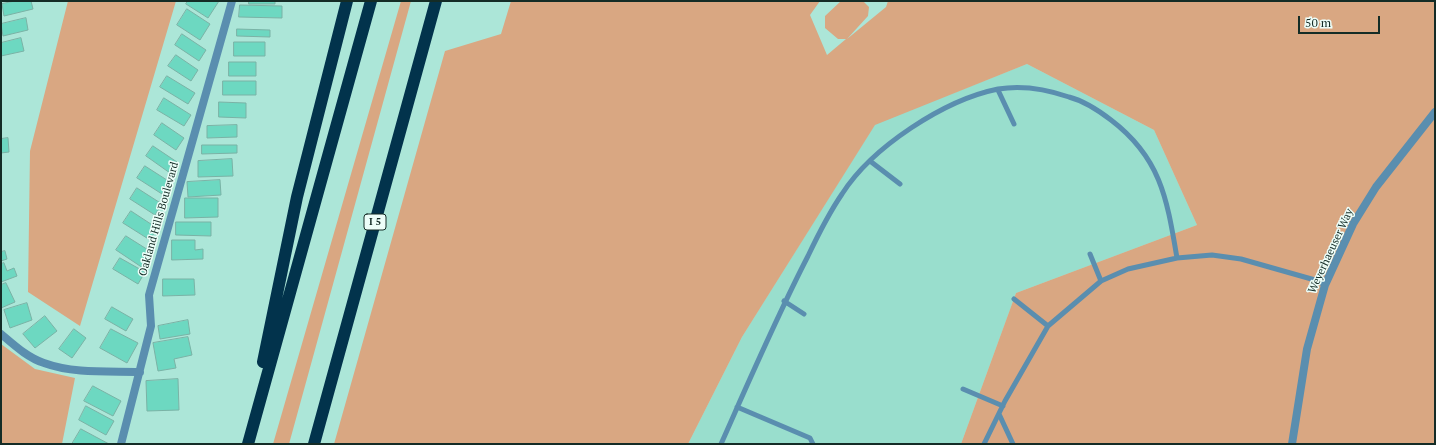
<!DOCTYPE html>
<style>
body{margin:0}
#map{position:relative;width:1436px;height:445px;overflow:hidden;background:#ace6d8;font-family:"PT Serif",serif}
canvas{display:block}
.frame{position:absolute;inset:0;border:2px solid #142c26;pointer-events:none}
.scale{position:absolute;left:1298px;top:16px;width:82px;height:18px;box-sizing:border-box;border:2px solid #142c26;border-top:0;padding-left:5px;font-size:12px;line-height:14px;white-space:nowrap;color:#142c26;-webkit-text-stroke:3px #edfef9;paint-order:stroke}
</style>
<div id="map">
<canvas width="1436" height="445"></canvas>
<div class="frame"></div>
<div class="scale">50 m</div>
</div>
<script>
const ctx = document.querySelector('canvas').getContext('2d');
ctx.lineJoin = 'round';
function fill(path, color) {
  ctx.fillStyle = color;
  ctx.fill(path, 'evenodd');
}
function trace(path, color, width, dash) {
  ctx.strokeStyle = color;
  ctx.lineWidth = width;
  ctx.lineCap = dash ? 'butt' : 'round';
  ctx.setLineDash(dash || []);
  ctx.stroke(path);
}
function write(font, color, halo, rows, align = 'center') {
  ctx.font = font + ' "PT Serif",serif';
  ctx.lineWidth = 3;
  ctx.setLineDash([]);
  ctx.textBaseline = 'middle';
  ctx.strokeStyle = halo;
  ctx.fillStyle = color;
  for (const [text, x, y, turn = 0] of rows) {
    ctx.save();
    ctx.translate(x, y);
    ctx.rotate((+turn || 0) * Math.PI / 180);
    ctx.textAlign = isNaN(turn) ? turn : align;
    if (halo) ctx.strokeText(text, 0, 0);
    ctx.fillText(text, 0, 0);
    ctx.restore();
  }
}
const built = new Path2D(`
 M 1027,64 L 1154,130 L 1197,225 L 1016,293 L 961,444 L 688,444 L 742,337 L 875,124 Z`);
const green = new Path2D(`
 M 68,1 L 176,1 L 80,326 L 28,292 L 30,151 Z
 M 401,1 L 411,1 L 289,444 L 273,444 Z
 M 511,1 L 820,1 L 810,15 L 827,55 L 846,39 L 838,39 L 825,28 L 825,16 L 841,1 L 863,1 L 869,7 L 868,16 L 847,39 L 886,7 L 888,1 L 1435,1 L 1435,444 L 961,444 L 1016,293 L 1197,225 L 1154,130 L 1027,64 L 875,125 L 742,337 L 688,444 L 334,444 L 445,51 L 501,34 Z
 M 1,344 L 35,369 L 75,378 L 62,444 L 1,444 Z`);
const building = new Path2D(`
 M 15,1 L 31,1 L 33,9 L 4,16 L 2,4 Z
 M 188,1 L 219,1 L 208,18 L 186,4 Z
 M 249,1 L 275,1 L 275,4 L 249,4 Z
 M 240,5 L 282,6 L 282,18 L 239,17 Z
 M 187,9 L 210,24 L 200,40 L 177,25 Z
 M 26,18 L 28,30 L 3,36 L 1,24 Z
 M 237,29 L 270,30 L 270,37 L 237,36 Z
 M 182,34 L 206,50 L 199,61 L 175,45 Z
 M 21,38 L 24,51 L 1,56 L 1,43 Z
 M 234,42 L 265,42 L 265,56 L 234,56 Z
 M 176,55 L 198,70 L 191,81 L 168,66 Z
 M 229,62 L 256,62 L 256,76 L 229,76 Z
 M 167,76 L 195,93 L 188,104 L 160,87 Z
 M 223,81 L 256,81 L 256,95 L 223,95 Z
 M 164,98 L 191,115 L 184,126 L 157,110 Z
 M 219,102 L 246,103 L 246,118 L 219,117 Z
 M 162,123 L 184,138 L 176,150 L 154,135 Z
 M 237,125 L 237,137 L 207,138 L 207,126 Z
 M 8,138 L 9,152 L 1,153 L 1,139 Z
 M 202,145 L 237,145 L 237,153 L 202,154 Z
 M 153,146 L 177,162 L 170,173 L 146,156 Z
 M 232,159 L 233,176 L 198,177 L 198,161 Z
 M 145,166 L 170,182 L 162,194 L 137,178 Z
 M 220,180 L 221,195 L 188,197 L 187,182 Z
 M 137,188 L 162,204 L 155,215 L 130,199 Z
 M 185,198 L 218,198 L 218,217 L 185,218 Z
 M 131,211 L 157,228 L 150,240 L 123,223 Z
 M 176,222 L 211,222 L 211,236 L 176,235 Z
 M 126,236 L 153,253 L 143,268 L 116,250 Z
 M 172,240 L 195,240 L 195,250 L 203,249 L 203,259 L 172,260 Z
 M 5,251 L 7,259 L 1,261 L 1,252 Z
 M 120,258 L 145,272 L 138,284 L 113,269 Z
 M 4,263 L 7,271 L 14,268 L 17,276 L 1,282 L 1,264 Z
 M 163,279 L 194,279 L 195,295 L 163,296 Z
 M 6,283 L 15,302 L 1,308 L 1,285 Z
 M 27,303 L 32,320 L 10,328 L 4,310 Z
 M 112,307 L 133,319 L 126,331 L 105,319 Z
 M 45,316 L 57,331 L 35,348 L 23,334 Z
 M 188,320 L 190,334 L 160,339 L 158,326 Z
 M 74,329 L 86,338 L 72,358 L 59,349 Z
 M 111,329 L 138,343 L 127,363 L 100,348 Z
 M 188,337 L 192,355 L 174,359 L 176,368 L 158,371 L 153,343 Z
 M 178,379 L 179,410 L 147,411 L 146,381 Z
 M 93,386 L 121,401 L 113,416 L 84,401 Z
 M 86,406 L 114,421 L 106,435 L 79,420 Z
 M 81,429 L 109,444 L 72,444 Z`);
const service = new Path2D(`
 M 998,90 L 1014,124
 M 870,161 L 900,184
 M 1090,254 L 1101,281
 M 1014,299 L 1048,326
 M 784,301 L 804,314
 M 963,389 L 1003,406
 M 737,407 L 810,438 L 813,444
 M 999,414 L 1013,444
 M 721,444 C 749,381 776,318 808,256 C 818,235 829,213 842,194 C 872,147 944,100 998,89 C 1022,85 1046,89 1069,97 C 1084,101 1098,110 1111,120 C 1161,158 1167,199 1177,258 L 1212,255 L 1241,259 L 1315,280 L 1325,285
 M 984,444 L 1005,401 L 1048,326 L 1101,281 L 1128,269 L 1177,258`);
const minor = new Path2D(`
 M 1,334 C 14,345 28,358 44,363 C 74,374 109,371 140,372
 M 121,444 L 151,326 L 149,295 L 232,1`);
const tertiary = new Path2D(`
 M 1292,444 L 1307,349 L 1325,285 L 1353,224 L 1376,187 L 1435,112`);
const motorway = new Path2D(`
 M 263,362 L 297,197 L 347,1
 M 248,444 L 371,1
 M 314,444 L 436,1`);
const shields = [
 [375,222,22]
];
const shieldNames = [
 ["I 5",375,222]
];
const streetNames = [
 ["Oakland Hills Boulevard",159,219,-74],
 ["Weyerhaeuser Way",1331,251,-65]
];
fill(built, '#99decd');
fill(green, '#d9a782');
fill(building, '#6dd8c1');
trace(building, '#7ab2a5', 1);
trace(service, '#5a8eaf', 5);
trace(minor, '#5a8eaf', 8);
trace(tertiary, '#5a8eaf', 8);
trace(motorway, '#02334c', 12);
for (const [x, y, w] of shields) {
  const box = new Path2D();
  box.roundRect(x - w / 2, y - 8, w, 16, 3);
  ctx.fillStyle = '#edfef9';
  ctx.fill(box);
  trace(box, '#142c26', 1);
}
write('bold 10px', '#142c26', null, shieldNames);
write('11px', '#142c26', '#edfef9', streetNames);
</script>
